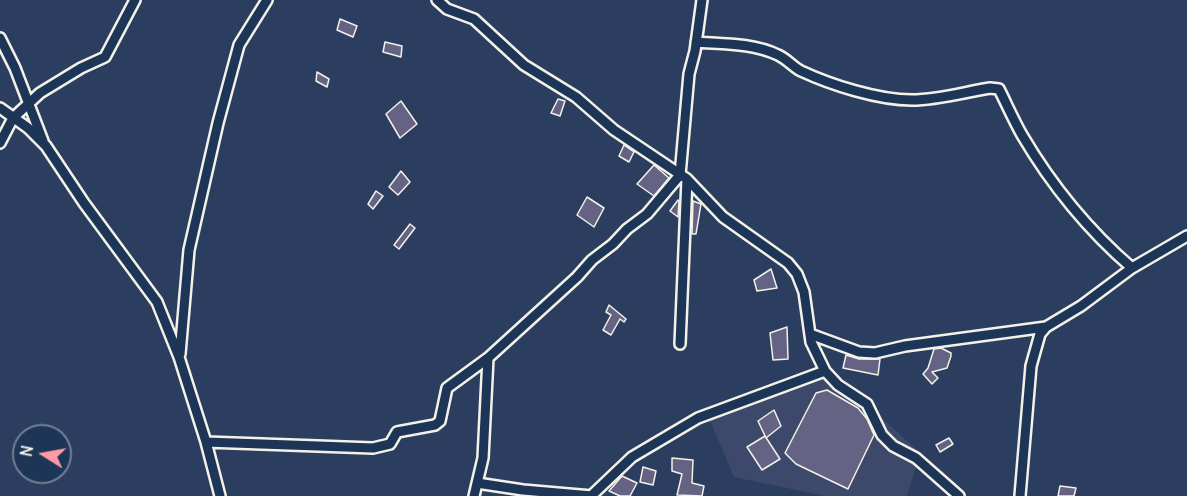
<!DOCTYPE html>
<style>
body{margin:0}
#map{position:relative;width:1187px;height:496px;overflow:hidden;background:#2b3e60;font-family:Delius,sans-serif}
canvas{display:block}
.north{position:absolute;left:12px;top:424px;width:60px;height:60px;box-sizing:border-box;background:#1d3557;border:2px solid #738091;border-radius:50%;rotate:281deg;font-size:16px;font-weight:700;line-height:24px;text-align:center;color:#f4f1e8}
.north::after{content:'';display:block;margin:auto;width:21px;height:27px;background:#ff9aa2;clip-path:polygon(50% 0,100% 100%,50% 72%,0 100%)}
</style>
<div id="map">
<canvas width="1187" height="496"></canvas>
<div class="north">N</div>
</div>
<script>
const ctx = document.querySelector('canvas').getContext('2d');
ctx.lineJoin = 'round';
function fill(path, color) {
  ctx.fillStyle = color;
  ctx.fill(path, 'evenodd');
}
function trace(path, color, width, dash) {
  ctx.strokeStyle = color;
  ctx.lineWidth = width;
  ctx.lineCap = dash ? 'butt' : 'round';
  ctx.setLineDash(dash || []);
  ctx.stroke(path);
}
const built = new Path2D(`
 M 826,376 L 867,404 L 920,453 L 907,496 L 825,496 L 734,477 L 709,418 Z`);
const building = new Path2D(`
 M 340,19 L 357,26 L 353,37 L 337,30 Z
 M 385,42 L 402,46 L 401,57 L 383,52 Z
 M 317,72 L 329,79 L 327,87 L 316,81 Z
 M 558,99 L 565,101 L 560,116 L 551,113 Z
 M 401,101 L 417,124 L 400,138 L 386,114 Z
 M 624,145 L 634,152 L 629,162 L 619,156 Z
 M 654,165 L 669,178 L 654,196 L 637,184 Z
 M 401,171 L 410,182 L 398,195 L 389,187 Z
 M 376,191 L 383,196 L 373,209 L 368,204 Z
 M 587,197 L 604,208 L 594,227 L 577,215 Z
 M 678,200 L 679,201 L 678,217 L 670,211 Z
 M 693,201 L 701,204 L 696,234 L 692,234 Z
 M 410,224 L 415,228 L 399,249 L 394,245 Z
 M 771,269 L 777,288 L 757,291 L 754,280 Z
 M 609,305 L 626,319 L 624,322 L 620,319 L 611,335 L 603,330 L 611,315 L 606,312 Z
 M 787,327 L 788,359 L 773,360 L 770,333 Z
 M 941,348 L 951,353 L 951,356 L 947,368 L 932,372 L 938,378 L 932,384 L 923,374 L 928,368 L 934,349 Z
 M 846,355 L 859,359 L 880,359 L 878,375 L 843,368 Z
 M 827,390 L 858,408 L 867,419 L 874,435 L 848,489 L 796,464 L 785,453 L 816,393 Z
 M 774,410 L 781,426 L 766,438 L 758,421 Z
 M 765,436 L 780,459 L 762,470 L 747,447 Z
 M 949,438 L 953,444 L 940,452 L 936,445 Z
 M 672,458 L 693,460 L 692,483 L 704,486 L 702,496 L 677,495 L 682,474 L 672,471 Z
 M 643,467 L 656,471 L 653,485 L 640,482 Z
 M 622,476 L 637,483 L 630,496 L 620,496 L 609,491 Z
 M 1060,486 L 1076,488 L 1074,496 L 1058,496 Z`);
const minor = new Path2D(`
 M 437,0 L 447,9 L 474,19 L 524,65 L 576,97 L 614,130 L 687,179 L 723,217 L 788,263 L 797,274 L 804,292 L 811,342 L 825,371 L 838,385 L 867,404 L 882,435 L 893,446 L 916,458 L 959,496
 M 0,38 L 15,68 L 43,141
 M 696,42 C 723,44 753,43 778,55 C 787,59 793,67 801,71 C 831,85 878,100 912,100 C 938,100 965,92 990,88 L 999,89 C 1007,105 1014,121 1022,135 C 1052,186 1088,230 1132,268
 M 0,108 L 28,128 L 46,146 L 84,203 L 157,302 L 179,357 L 206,442 L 220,496
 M 0,143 L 13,118 L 40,93 L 81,68 L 105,57 L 135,0
 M 810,334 L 859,352 L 875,353 L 905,346 L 1046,327
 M 680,344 L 687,179
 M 180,354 L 189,250 L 218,123 L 239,45 L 267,0
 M 206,442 L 373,448 L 390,444 L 397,432 L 435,425 L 440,421 L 447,388 L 488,358 L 577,277 L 592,260 L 613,244 L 627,229 L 647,214 L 680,175 L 689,74 L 695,51 L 702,0
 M 477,483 L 523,490 L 592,496
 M 474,496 L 483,458 L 488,358
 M 591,496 L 632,457 L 698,418 L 825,371
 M 1020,496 L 1031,366 L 1040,334 L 1046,327 L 1081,306 L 1132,268 L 1187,236`);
fill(built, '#3c496b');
fill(building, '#656384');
trace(building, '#f4f1e8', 1.5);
trace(minor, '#f4f1e8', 14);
trace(minor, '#1d3557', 9);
</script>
